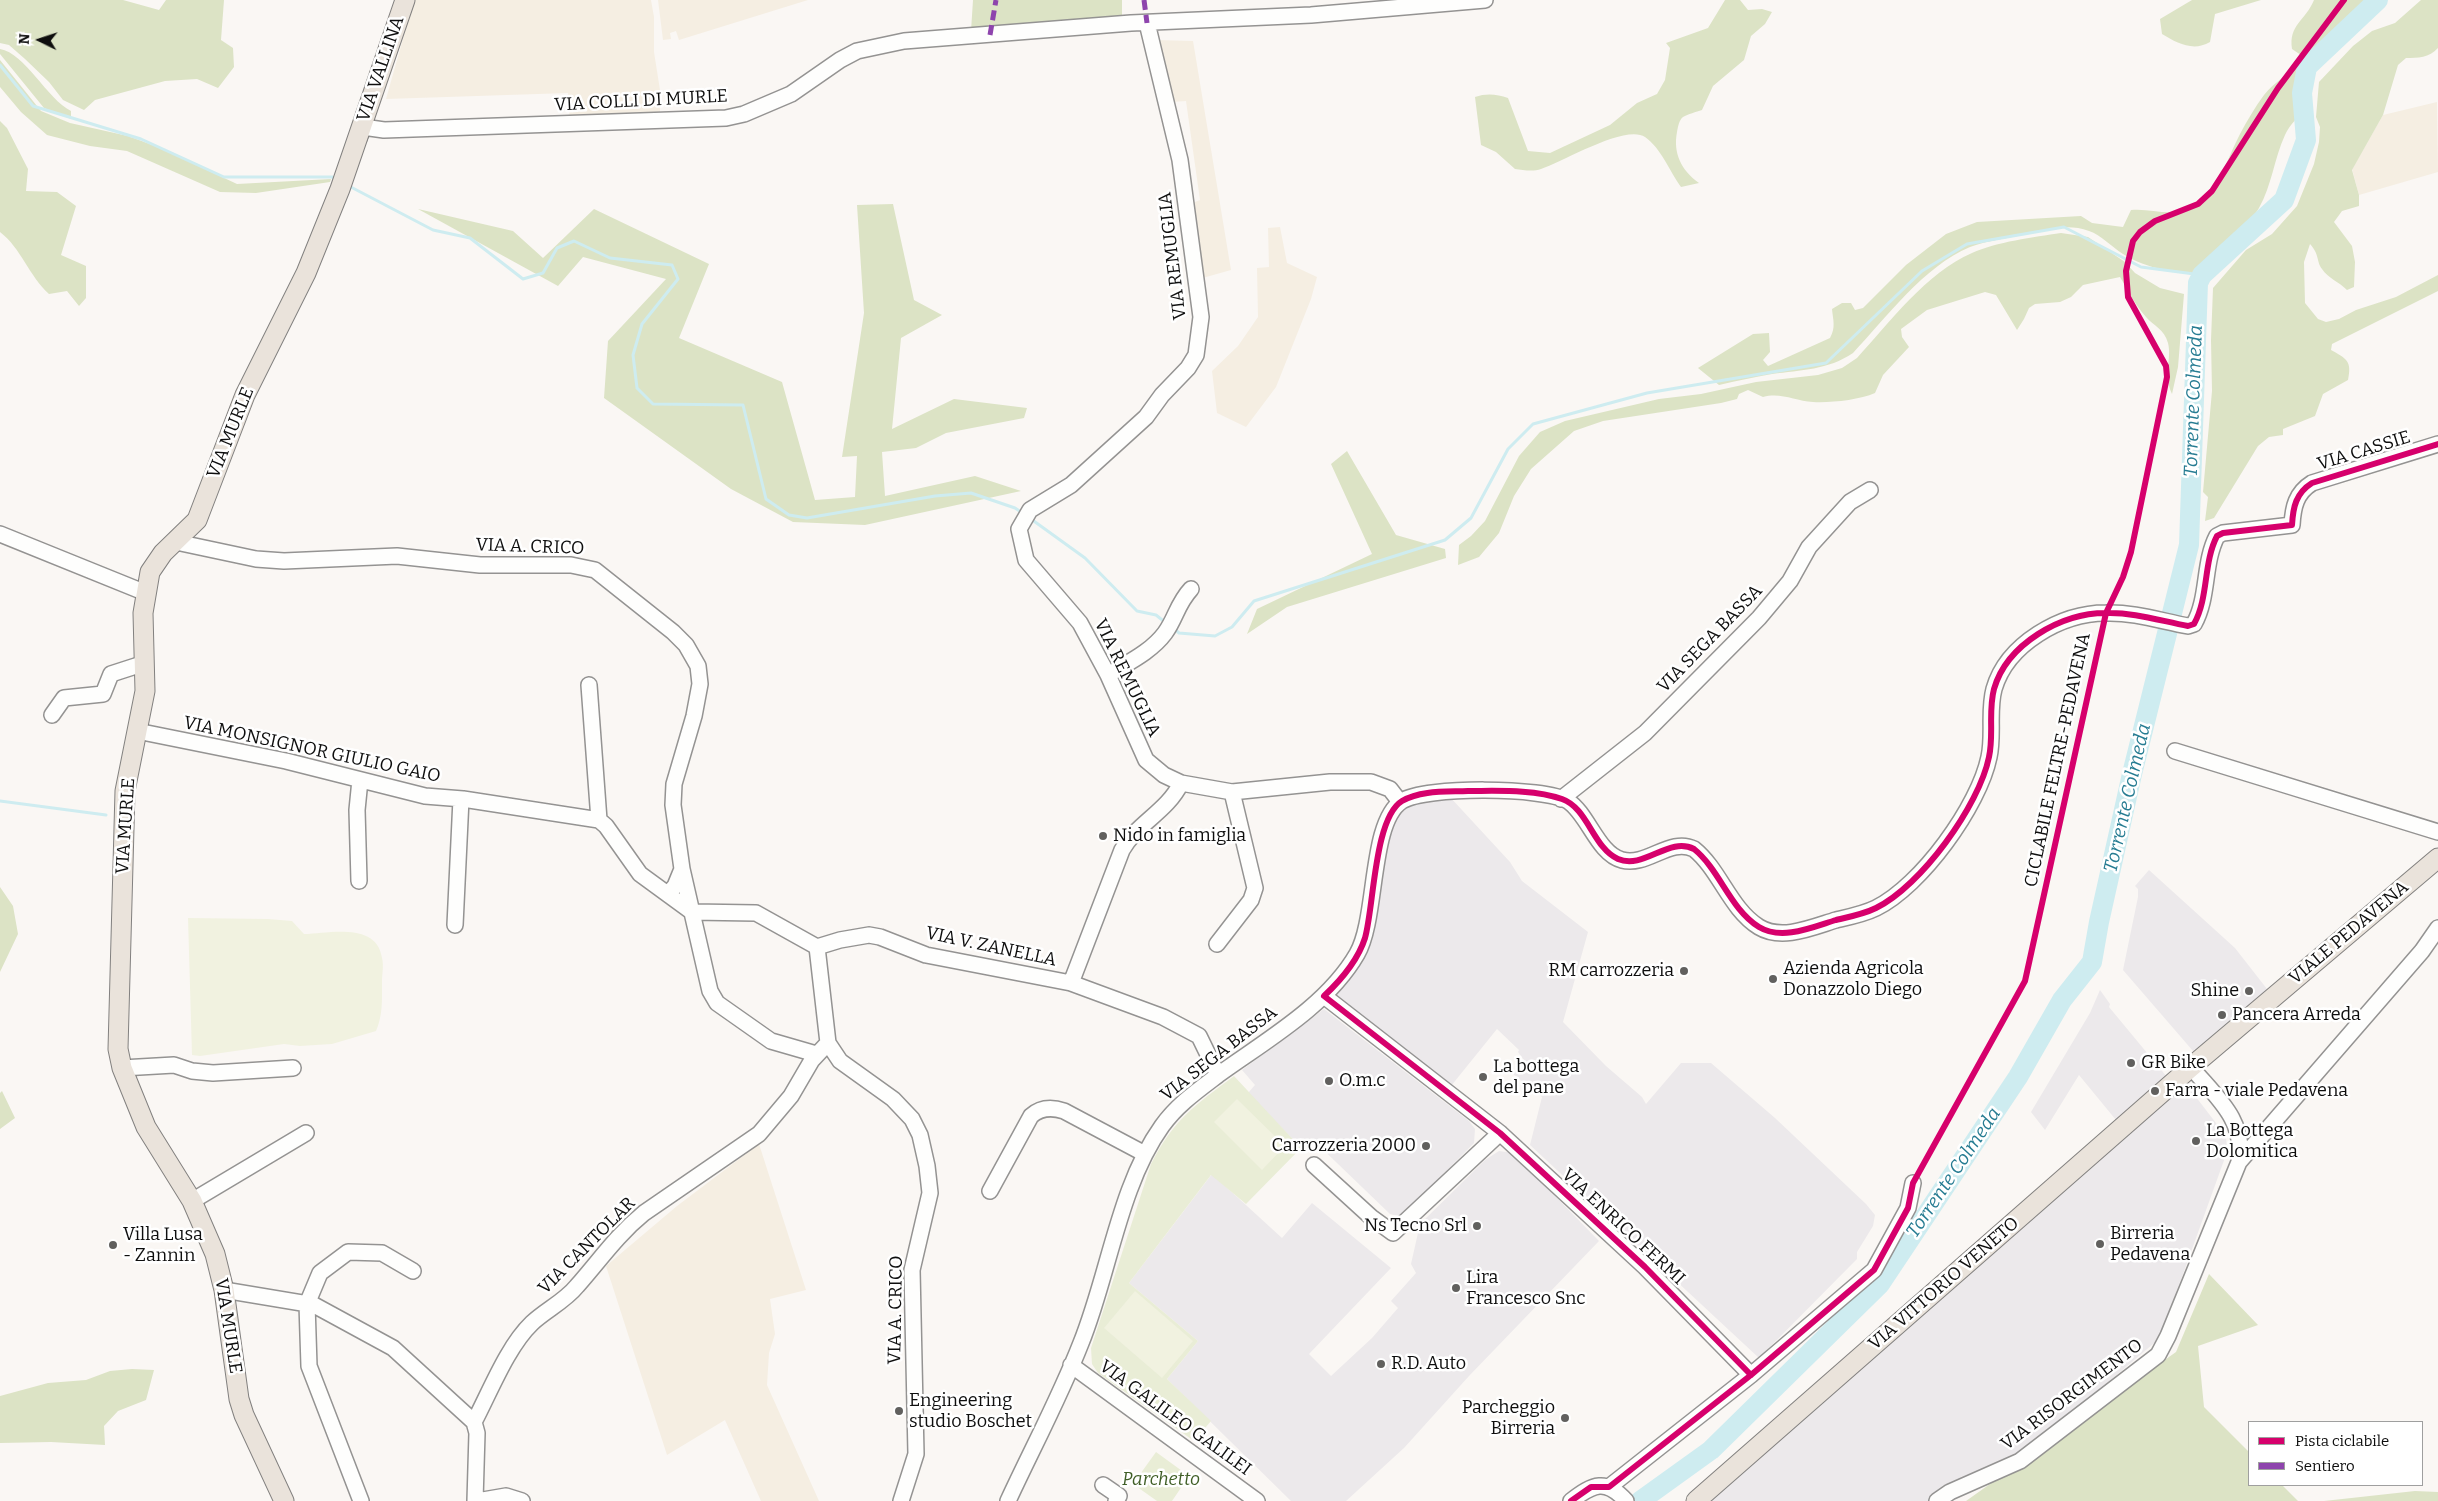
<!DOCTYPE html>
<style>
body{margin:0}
#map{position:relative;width:2438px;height:1501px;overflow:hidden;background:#faf7f4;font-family:Bitter,serif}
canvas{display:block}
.legend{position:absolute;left:2248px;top:1421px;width:175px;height:65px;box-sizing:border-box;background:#fff;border:1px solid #9f9f9f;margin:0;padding:6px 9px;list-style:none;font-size:15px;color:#0e0e0e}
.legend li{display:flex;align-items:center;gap:10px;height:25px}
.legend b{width:25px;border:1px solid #9f9f9f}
.north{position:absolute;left:15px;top:15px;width:50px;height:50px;-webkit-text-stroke:4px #fff;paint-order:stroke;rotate:274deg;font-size:14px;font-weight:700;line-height:20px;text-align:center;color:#0e0e0e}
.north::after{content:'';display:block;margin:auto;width:18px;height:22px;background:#0e0e0e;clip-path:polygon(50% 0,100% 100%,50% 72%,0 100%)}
</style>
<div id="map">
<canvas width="2438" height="1501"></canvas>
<ul class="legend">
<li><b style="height:6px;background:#d6006c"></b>Pista ciclabile</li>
<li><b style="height:6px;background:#8e44ad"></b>Sentiero</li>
</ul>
<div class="north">N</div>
</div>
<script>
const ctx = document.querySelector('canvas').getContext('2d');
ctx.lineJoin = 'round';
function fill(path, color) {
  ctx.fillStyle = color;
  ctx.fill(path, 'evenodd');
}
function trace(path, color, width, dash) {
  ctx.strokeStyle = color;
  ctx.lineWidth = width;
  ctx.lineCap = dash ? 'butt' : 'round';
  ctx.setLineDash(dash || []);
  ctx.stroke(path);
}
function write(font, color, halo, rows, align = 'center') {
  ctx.font = font + ' Bitter,serif';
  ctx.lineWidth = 5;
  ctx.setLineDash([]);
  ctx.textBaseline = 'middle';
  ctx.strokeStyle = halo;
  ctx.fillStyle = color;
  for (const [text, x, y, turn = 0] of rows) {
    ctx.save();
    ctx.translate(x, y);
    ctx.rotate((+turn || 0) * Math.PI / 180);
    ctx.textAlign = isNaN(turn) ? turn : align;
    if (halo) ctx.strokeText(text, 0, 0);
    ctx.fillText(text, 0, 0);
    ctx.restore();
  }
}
const industrial = new Path2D(`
 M 1450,797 L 1510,862 L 1522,881 L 1588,932 L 1563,1022 L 1606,1066 L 1642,1097 L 1646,1104 L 1681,1063 L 1711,1063 L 1775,1118 L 1866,1204 L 1875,1215 L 1873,1226 L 1857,1252 L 1857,1259 L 1759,1358 L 1530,1145 L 1542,1097 L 1513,1074 L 1524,1060 L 1518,1052 L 1519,1050 L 1497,1029 L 1451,1086 L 1335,996 L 1334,992 L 1341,982 L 1379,869 L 1394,821 L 1403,811 L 1416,802 Z
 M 2149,870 L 2235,948 L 2267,989 L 2198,1051 L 2193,1051 L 2123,970 L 2138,897 L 2138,889 L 2135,886 Z
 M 2100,990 L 2110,1004 L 2109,1007 L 2167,1077 L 2116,1120 L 2079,1075 L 2045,1130 L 2031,1112 L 2090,1013 Z
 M 1324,1009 L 1469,1121 L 1475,1129 L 1474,1143 L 1406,1212 L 1398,1216 L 1390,1214 L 1311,1138 L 1301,1148 L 1248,1093 L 1255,1085 L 1242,1070 Z
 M 2181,1086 L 2189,1088 L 2226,1136 L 2227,1152 L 2160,1338 L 2010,1466 L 1936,1501 L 1704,1501 Z
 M 1499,1151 L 1513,1153 L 1599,1241 L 1469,1376 L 1404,1448 L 1346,1501 L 1291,1501 L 1167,1379 L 1198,1341 L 1129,1283 L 1212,1174 L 1282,1238 L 1312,1203 L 1391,1268 L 1309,1354 L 1331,1376 L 1372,1338 L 1398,1308 L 1391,1301 L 1416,1273 L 1411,1264 L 1420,1224 L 1485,1160 Z`);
const farmland = new Path2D(`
 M 414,0 L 651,0 L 654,17 L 654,52 L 660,90 L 660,119 L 570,123 L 568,93 L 386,99 Z
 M 658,0 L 808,0 L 679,40 L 676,31 L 670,33 L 671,39 L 663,40 Z
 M 1155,40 L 1193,41 L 1231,270 L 1199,279 L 1190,204 L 1200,200 L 1186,101 L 1171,102 Z
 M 2437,102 L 2438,172 L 2359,195 L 2352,169 L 2383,115 Z
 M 1280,227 L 1287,263 L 1317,277 L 1311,299 L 1276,387 L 1246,427 L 1217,413 L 1212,371 L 1238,346 L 1258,317 L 1257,268 L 1269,267 L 1268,228 Z
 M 759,1144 L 806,1290 L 770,1299 L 775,1334 L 769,1353 L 767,1385 L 819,1501 L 761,1501 L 725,1420 L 667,1455 L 606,1266 L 677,1206 Z`);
const green = new Path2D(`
 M 1234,1076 L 1301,1148 L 1246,1204 L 1211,1175 L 1129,1283 L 1198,1341 L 1167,1379 L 1211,1421 L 1194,1441 L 1098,1373 L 1092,1364 L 1091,1348 L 1151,1164 C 1174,1119 1194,1106 1234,1076 Z
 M 1156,1452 L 1189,1476 L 1172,1501 L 1157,1501 L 1133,1484 Z`);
const forest = new Path2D(`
 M 0,0 L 123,0 L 159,10 L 166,0 L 224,0 L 221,40 L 233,48 L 234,67 L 218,88 L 197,79 L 165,81 L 95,100 L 84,110 L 63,100 L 49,82 L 25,59 L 9,45 L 0,43 Z
 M 973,0 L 1122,0 L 1122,19 L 971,31 Z
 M 1725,0 L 1740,0 L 1748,10 L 1762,9 L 1772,12 L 1765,24 L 1751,36 L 1744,60 L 1713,86 L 1702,110 C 1696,112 1688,114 1683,117 C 1679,120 1678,127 1677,132 C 1673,153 1681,170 1699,183 L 1681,187 C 1670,172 1661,148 1645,137 C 1625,124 1563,162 1541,169 C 1533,172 1523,170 1515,169 L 1496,152 L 1481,145 L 1475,97 C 1486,93 1497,94 1508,98 L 1528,151 L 1550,153 L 1610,125 L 1637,103 L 1657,94 L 1665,80 L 1670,48 L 1666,43 L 1708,28 Z
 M 2192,0 L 2261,0 L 2215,14 L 2210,42 C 2193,52 2177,43 2162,34 L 2160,19 Z
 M 2314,0 L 2381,0 C 2374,6 2366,11 2360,18 C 2350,30 2337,62 2319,62 C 2310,63 2300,54 2292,49 C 2288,25 2306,20 2314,0 Z
 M 2421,0 L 2438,0 L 2438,48 C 2429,58 2418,58 2406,58 L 2398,65 L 2383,115 L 2352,170 L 2359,195 L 2359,206 L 2342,211 L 2334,222 L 2352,246 L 2355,262 L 2354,287 L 2347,290 C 2339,282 2328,278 2322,269 C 2316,261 2320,255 2310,244 L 2304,262 L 2305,303 L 2318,319 L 2326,322 L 2339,319 L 2356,310 L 2396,297 L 2438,275 L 2438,291 L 2332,344 L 2331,350 C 2347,359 2352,361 2348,380 L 2323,394 L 2315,416 L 2283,429 L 2283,435 L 2269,437 L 2258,446 L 2214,518 L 2205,521 L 2208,497 L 2203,492 L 2212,391 L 2211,340 L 2213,288 L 2246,250 L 2272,234 L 2297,206 L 2314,164 L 2319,142 L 2320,127 L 2316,117 L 2319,82 L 2353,46 L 2372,31 L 2395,23 Z
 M 0,49 C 25,53 47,99 71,111 L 71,119 L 44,108 L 0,54 Z
 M 0,60 L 41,111 L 70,123 L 128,136 L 158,147 L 237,184 L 331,179 L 330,182 L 256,193 L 220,192 L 127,151 L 90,146 L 47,135 L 21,112 L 0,87 Z
 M 2299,64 L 2311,69 L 2307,79 L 2307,108 C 2299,116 2290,124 2285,135 C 2274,159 2272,185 2259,208 C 2251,222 2236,231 2237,248 L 2207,276 C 2177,273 2149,270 2123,254 C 2112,247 2101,235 2089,231 C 2067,223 2046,230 2025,234 C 2007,239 1988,240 1970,247 C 1923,267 1887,317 1853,353 C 1828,370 1801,370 1772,374 C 1754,377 1736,381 1719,385 L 1698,368 L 1753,334 L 1769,333 L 1770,352 L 1763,360 L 1768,366 L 1830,338 C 1836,327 1833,320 1832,309 L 1842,303 L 1851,303 L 1855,310 L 1863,308 L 1906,265 L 1946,234 L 1977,222 L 2081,216 L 2092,223 L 2123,227 L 2131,210 C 2149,208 2167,216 2185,210 C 2216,199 2226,161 2240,134 C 2247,121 2255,107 2264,95 C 2274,82 2288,75 2299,64 Z
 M 0,121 L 7,128 L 28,169 L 26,191 L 57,192 L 76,206 L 61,255 L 86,266 L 86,298 L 79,306 L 67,291 L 49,294 C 29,276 21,248 0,232 Z
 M 893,204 L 914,300 L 942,315 L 901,338 L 892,429 L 954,399 L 1027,408 L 1024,418 L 946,433 L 916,448 L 882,452 L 885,496 L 975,476 L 1021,491 L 865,525 L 793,522 L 731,489 L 604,398 L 608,341 L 666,279 L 583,257 L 558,286 L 418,209 L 513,231 L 543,258 L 594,209 L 709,264 L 679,338 L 782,382 L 815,500 L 855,497 L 857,456 L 842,457 L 864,313 L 857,205 Z
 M 2061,233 L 2088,237 L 2125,262 L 2135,273 L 2160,288 L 2184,294 L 2178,367 L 2172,394 C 2163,374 2172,359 2168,343 C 2164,329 2154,326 2146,317 C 2135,305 2128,290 2120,277 L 2083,285 L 2071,297 L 2060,302 L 2035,304 L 2029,308 L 2024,319 L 2017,330 L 1996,295 L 1985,292 L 1927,310 L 1901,329 L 1902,337 L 1909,347 L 1883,375 L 1875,393 C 1859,400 1830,403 1813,402 C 1795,401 1781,392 1763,397 L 1748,390 L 1739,394 L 1737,399 L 1721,403 L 1603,421 L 1574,431 L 1531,469 L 1514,496 L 1499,533 L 1479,557 L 1458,565 L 1459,545 L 1471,536 L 1485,521 L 1519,456 L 1540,432 L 1565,421 L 1659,399 L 1701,394 L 1756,382 L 1818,375 L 1842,368 L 1857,358 C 1890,322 1926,273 1972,253 C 1996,242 2034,237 2061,233 Z
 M 1347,451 L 1396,535 L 1445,549 L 1446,558 L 1287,607 L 1247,634 L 1257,609 L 1372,554 L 1331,464 Z
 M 0,887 L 13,906 L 18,934 L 0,972 Z
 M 2,1091 L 15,1118 L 0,1129 L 0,1093 Z
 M 2209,1274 L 2258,1325 L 2198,1346 L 2204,1407 L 2249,1452 L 2249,1485 L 2282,1485 L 2298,1501 L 1966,1501 L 2176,1352 Z
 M 132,1369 L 154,1370 L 146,1400 L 118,1411 L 104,1426 L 105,1445 L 51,1442 L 0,1443 L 0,1396 L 48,1383 L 86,1380 L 110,1371 Z
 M 2415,1491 L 2438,1492 L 2438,1501 L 2324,1501 Z`);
const pitch = new Path2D(`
 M 188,918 L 268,919 L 292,921 L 304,934 C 330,933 377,922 382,958 C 384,966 382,974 382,982 C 382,999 383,1015 376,1031 L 332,1044 L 300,1046 L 284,1044 L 200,1056 L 192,1055 Z
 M 1237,1099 L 1285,1146 L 1262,1170 L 1214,1122 Z
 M 1135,1291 L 1193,1341 L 1162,1378 L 1104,1328 Z`);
const stream = new Path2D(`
 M 0,65 L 33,106 L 141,139 L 224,177 L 332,177 L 337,179
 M 347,185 L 433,230 L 470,238 L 523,279 L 543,273 L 557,248 L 574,241 L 610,258 L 672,265 L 678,279 L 642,324 L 633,355 L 637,388 L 653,404 L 743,405 L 766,499 L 789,515 L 807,518 L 935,496 L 971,493 L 1015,508 L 1024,514
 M 1031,519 L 1085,558 L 1137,611 L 1156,615 L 1166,623
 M 1173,628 L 1179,633 L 1215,636 L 1232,627 L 1254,601 L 1445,540 L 1471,518 L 1508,449 L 1533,424 L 1647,393 L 1826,363 L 1922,271 L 1967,244 L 2064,227 L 2141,267 L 2202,275
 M 0,801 L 106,815`);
const river = new Path2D(`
 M 1640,1501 L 1711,1450 L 1880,1284 L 2018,1077 L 2062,1000 L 2092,962 L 2099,922 L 2132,774 L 2189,545 L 2198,283 L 2202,275 L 2284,200 L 2306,140 L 2302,93 L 2307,67 L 2378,0`);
const minor = new Path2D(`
 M 1147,23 L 1180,160 L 1201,317 L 1196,355 L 1188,368 L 1162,395 L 1146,417 L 1071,485 L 1030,510 L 1019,529 L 1026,560 L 1080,623 L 1108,675 L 1146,760 L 1164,775 L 1181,783 L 1232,792 L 1330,782 L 1371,782 L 1390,789 L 1400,802
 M 359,138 L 363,127 L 384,130 L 726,118 L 744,114 L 791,94 L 840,60 L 857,51 L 904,41 L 1131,23 L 1311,15 L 1485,0
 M 0,534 L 146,593
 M 176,542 L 256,559 L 284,561 L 397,556 L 480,565 L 571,565 L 595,570 L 673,632 L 686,645 L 698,666 L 700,684 L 694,716 L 674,784 L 673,805 L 682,869
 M 1108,675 C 1127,663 1151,652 1165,633 C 1176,618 1177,604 1191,589
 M 589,685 L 599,820
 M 52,715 L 64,698 L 103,694 L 111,674 L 145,663
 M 137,731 L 286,761 L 425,796 L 463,799 L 599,820 L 606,826 L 640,874 L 692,912
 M 2175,751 L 2438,832
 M 1561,799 L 1645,733 L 1759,618 L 1790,581 L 1809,547 L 1850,502 L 1870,490
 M 359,881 L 357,810 L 360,780
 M 668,894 L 675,886 L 682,869 L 710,991 L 717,1003 L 771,1041 L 816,1054
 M 692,912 L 756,913 L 817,947
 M 455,925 L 461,799
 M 1217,944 L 1251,900 L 1255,888 L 1232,792
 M 817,947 L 828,1043 L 840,1061 L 893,1099 L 912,1119 L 920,1135 L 927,1166 L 930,1193 L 912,1270 L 916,1454 L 901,1501
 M 817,947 L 840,940 L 869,935 L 880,937 L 926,955 L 1071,983 L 1163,1017 L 1199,1036 L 1218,1075
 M 1071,983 L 1122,850 C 1137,823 1167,812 1181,783
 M 1324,996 L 1500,1133 L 1645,1267 L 1751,1375
 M 122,1068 L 174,1065 L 192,1071 L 213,1073 L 293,1068
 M 2239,1162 L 2422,951 L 2438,928
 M 1314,1165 L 1371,1217 L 1393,1233 L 1500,1133
 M 990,1191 L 1031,1116 C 1041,1107 1052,1107 1064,1111 L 1145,1154
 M 192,1201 L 306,1133
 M 224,1290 L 314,1305 L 393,1348 L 474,1422
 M 1071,1365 L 1257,1501
 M 1103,1485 L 1119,1496 L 1116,1501
 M 1609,1487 L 1751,1375 L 1874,1270 L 1908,1208 L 1913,1183
 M 361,1501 L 309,1366 L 307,1304 L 320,1273 L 348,1252 L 382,1253 L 413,1271
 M 475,1501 L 477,1433 L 474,1422 C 490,1392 507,1347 532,1323 C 546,1310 565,1301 577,1286 C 600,1260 617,1235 644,1213 L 759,1134 L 791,1096 L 812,1060 L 828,1043
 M 477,1501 L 506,1496 L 522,1501
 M 1008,1501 C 1032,1449 1060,1397 1081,1343 C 1109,1274 1119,1186 1162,1126 C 1177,1105 1197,1091 1218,1075 C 1265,1041 1327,1006 1357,954 C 1378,918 1369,822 1402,801 C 1425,786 1544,787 1568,801 C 1588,814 1598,854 1622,860 C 1647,867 1670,837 1694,849 C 1720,870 1730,909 1759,927 C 1782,941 1813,927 1836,920 C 1849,917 1864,914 1876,908 C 1921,886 1979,806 1989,757 C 1994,735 1988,711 1994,689 C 2007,644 2061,613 2106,613 C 2133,612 2161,621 2188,626 L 2194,624 C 2209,597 2203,563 2217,536 L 2223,533 L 2292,525 C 2293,507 2296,493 2312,483 L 2438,444
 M 1571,1501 C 1593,1484 1606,1478 1626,1501
 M 1937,1501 L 1950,1492 L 2020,1461 L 2158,1355 L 2168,1336 L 2239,1162 C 2246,1120 2216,1097 2191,1067`);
const major = new Path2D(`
 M 284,1501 L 244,1415 L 239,1399 L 224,1290 L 215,1254 L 192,1201 L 146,1127 L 122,1068 L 118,1049 L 125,791 L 145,691 L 143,613 L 150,572 L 163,553 L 197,520 L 245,395 L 306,273 L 340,189 L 405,0
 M 1696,1501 L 2191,1067 L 2438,858`);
const quiet = new Path2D(`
 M 1144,0 L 1147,23
 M 990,35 L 996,0`);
const cycleway = new Path2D(`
 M 1751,1375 L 1645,1267 L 1500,1133 L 1324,996 C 1340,981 1358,960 1365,938 C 1374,907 1374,818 1402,801 C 1421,790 1446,792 1468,791 C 1498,791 1534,789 1562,799 C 1588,808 1593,848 1618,859 C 1644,870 1669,836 1694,849 C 1720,870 1730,909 1759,927 C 1782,941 1813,927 1836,920 C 1849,917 1864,914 1876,908 C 1921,886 1979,806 1989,757 C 1994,735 1988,711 1994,689 C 2007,644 2061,613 2106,613 C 2133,612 2161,621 2188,626 L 2194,624 C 2209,597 2203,563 2217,536 L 2223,533 L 2292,525 C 2293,507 2296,493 2312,483 L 2438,444
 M 1571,1501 L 1591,1487 L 1609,1487 L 1751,1375 L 1874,1270 L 1908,1208 L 1913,1183 L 2025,981 L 2106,613 L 2123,577 L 2131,552 L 2167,377 L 2166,366 L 2128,297 L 2126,271 L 2133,241 L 2140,232 L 2155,221 L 2198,204 L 2212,191 L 2278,88 L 2344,0`);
const markers = [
 [1103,836,5,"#61605e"],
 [1684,971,5,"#61605e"],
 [1773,979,5,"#61605e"],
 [2249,991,5,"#61605e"],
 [2222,1015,5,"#61605e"],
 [2131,1063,5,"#61605e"],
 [1483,1077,5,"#61605e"],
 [1329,1081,5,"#61605e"],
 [2155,1091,5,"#61605e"],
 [2196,1141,5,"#61605e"],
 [1426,1146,5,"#61605e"],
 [1477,1226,5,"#61605e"],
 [2100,1244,5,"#61605e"],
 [113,1245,5,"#61605e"],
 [1456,1288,5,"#61605e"],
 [1381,1364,5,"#61605e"],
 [899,1411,5,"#61605e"],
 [1565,1418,5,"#61605e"]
];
const streetNames = [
 ["VIA VALLINA",381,69,-71],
 ["VIA COLLI DI MURLE",641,101,-3],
 ["VIA REMUGLIA",1173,256,-97],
 ["VIA MURLE",231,433,-68],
 ["VIA CASSIE",2364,451,-17],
 ["VIA A. CRICO",530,547,2],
 ["VIA SEGA BASSA",1710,639,-46],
 ["VIA REMUGLIA",1127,678,64],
 ["VIA MONSIGNOR GIULIO GAIO",312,750,12],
 ["CICLABILE FELTRE-PEDAVENA",2058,760,-78],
 ["VIA MURLE",126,826,-86],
 ["VIALE PEDAVENA",2349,933,-40],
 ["VIA V. ZANELLA",991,947,12],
 ["VIA SEGA BASSA",1219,1054,-38],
 ["VIA ENRICO FERMI",1623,1227,43],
 ["VIA CANTOLAR",587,1246,-45],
 ["VIA VITTORIO VENETO",1944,1284,-41],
 ["VIA A. CRICO",896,1310,-89],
 ["VIA MURLE",228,1326,81],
 ["VIA RISORGIMENTO",2072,1395,-37],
 ["VIA GALILEO GALILEI",1175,1418,36]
];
const poiNames = [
 ["Nido in famiglia",1113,836],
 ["Azienda Agricola",1783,969],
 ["Donazzolo Diego",1783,990],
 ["RM carrozzeria",1674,971,"right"],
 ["Shine",2239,991,"right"],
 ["Pancera Arreda",2232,1015],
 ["GR Bike",2141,1063],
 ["La bottega",1493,1067],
 ["del pane",1493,1088],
 ["O.m.c",1339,1081],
 ["Farra - viale Pedavena",2165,1091],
 ["La Bottega",2206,1131],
 ["Dolomitica",2206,1152],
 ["Carrozzeria 2000",1416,1146,"right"],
 ["Ns Tecno Srl",1467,1226,"right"],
 ["Birreria",2110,1234],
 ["Pedavena",2110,1255],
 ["Villa Lusa",123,1235],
 ["- Zannin",123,1256],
 ["Lira",1466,1278],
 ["Francesco Snc",1466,1299],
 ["R.D. Auto",1391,1364],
 ["Engineering",909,1401],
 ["studio Boschet",909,1422],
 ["Parcheggio",1555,1408,"right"],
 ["Birreria",1555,1429,"right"]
];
const parkNames = [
 ["Parchetto",1161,1480]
];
const waterNames = [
 ["Torrente Colmeda",2194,401,-88],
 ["Torrente Colmeda",2128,798,-77],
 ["Torrente Colmeda",1954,1173,-56]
];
fill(industrial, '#ece9eb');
fill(farmland, '#f5eee2');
fill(green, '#e9edd6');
fill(forest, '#dce3c5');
fill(pitch, '#f1f2e0');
trace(stream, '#ceecf0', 3);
trace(river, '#ceecf0', 20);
trace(minor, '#949392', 18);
trace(major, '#82807f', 21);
trace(minor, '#fefefd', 15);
trace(major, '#eae3db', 19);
trace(quiet, '#8e44ad', 5, [10, 5]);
trace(cycleway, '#d6006c', 6);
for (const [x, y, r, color] of markers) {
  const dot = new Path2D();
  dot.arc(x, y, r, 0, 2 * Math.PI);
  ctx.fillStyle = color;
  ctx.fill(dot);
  trace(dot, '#fff', 2);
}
write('18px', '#0e0e0e', '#fff', streetNames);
write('18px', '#0e0e0e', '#fff', poiNames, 'left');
write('italic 18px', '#3f5e26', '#fff', parkNames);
write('italic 19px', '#267c92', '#fff', waterNames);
</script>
